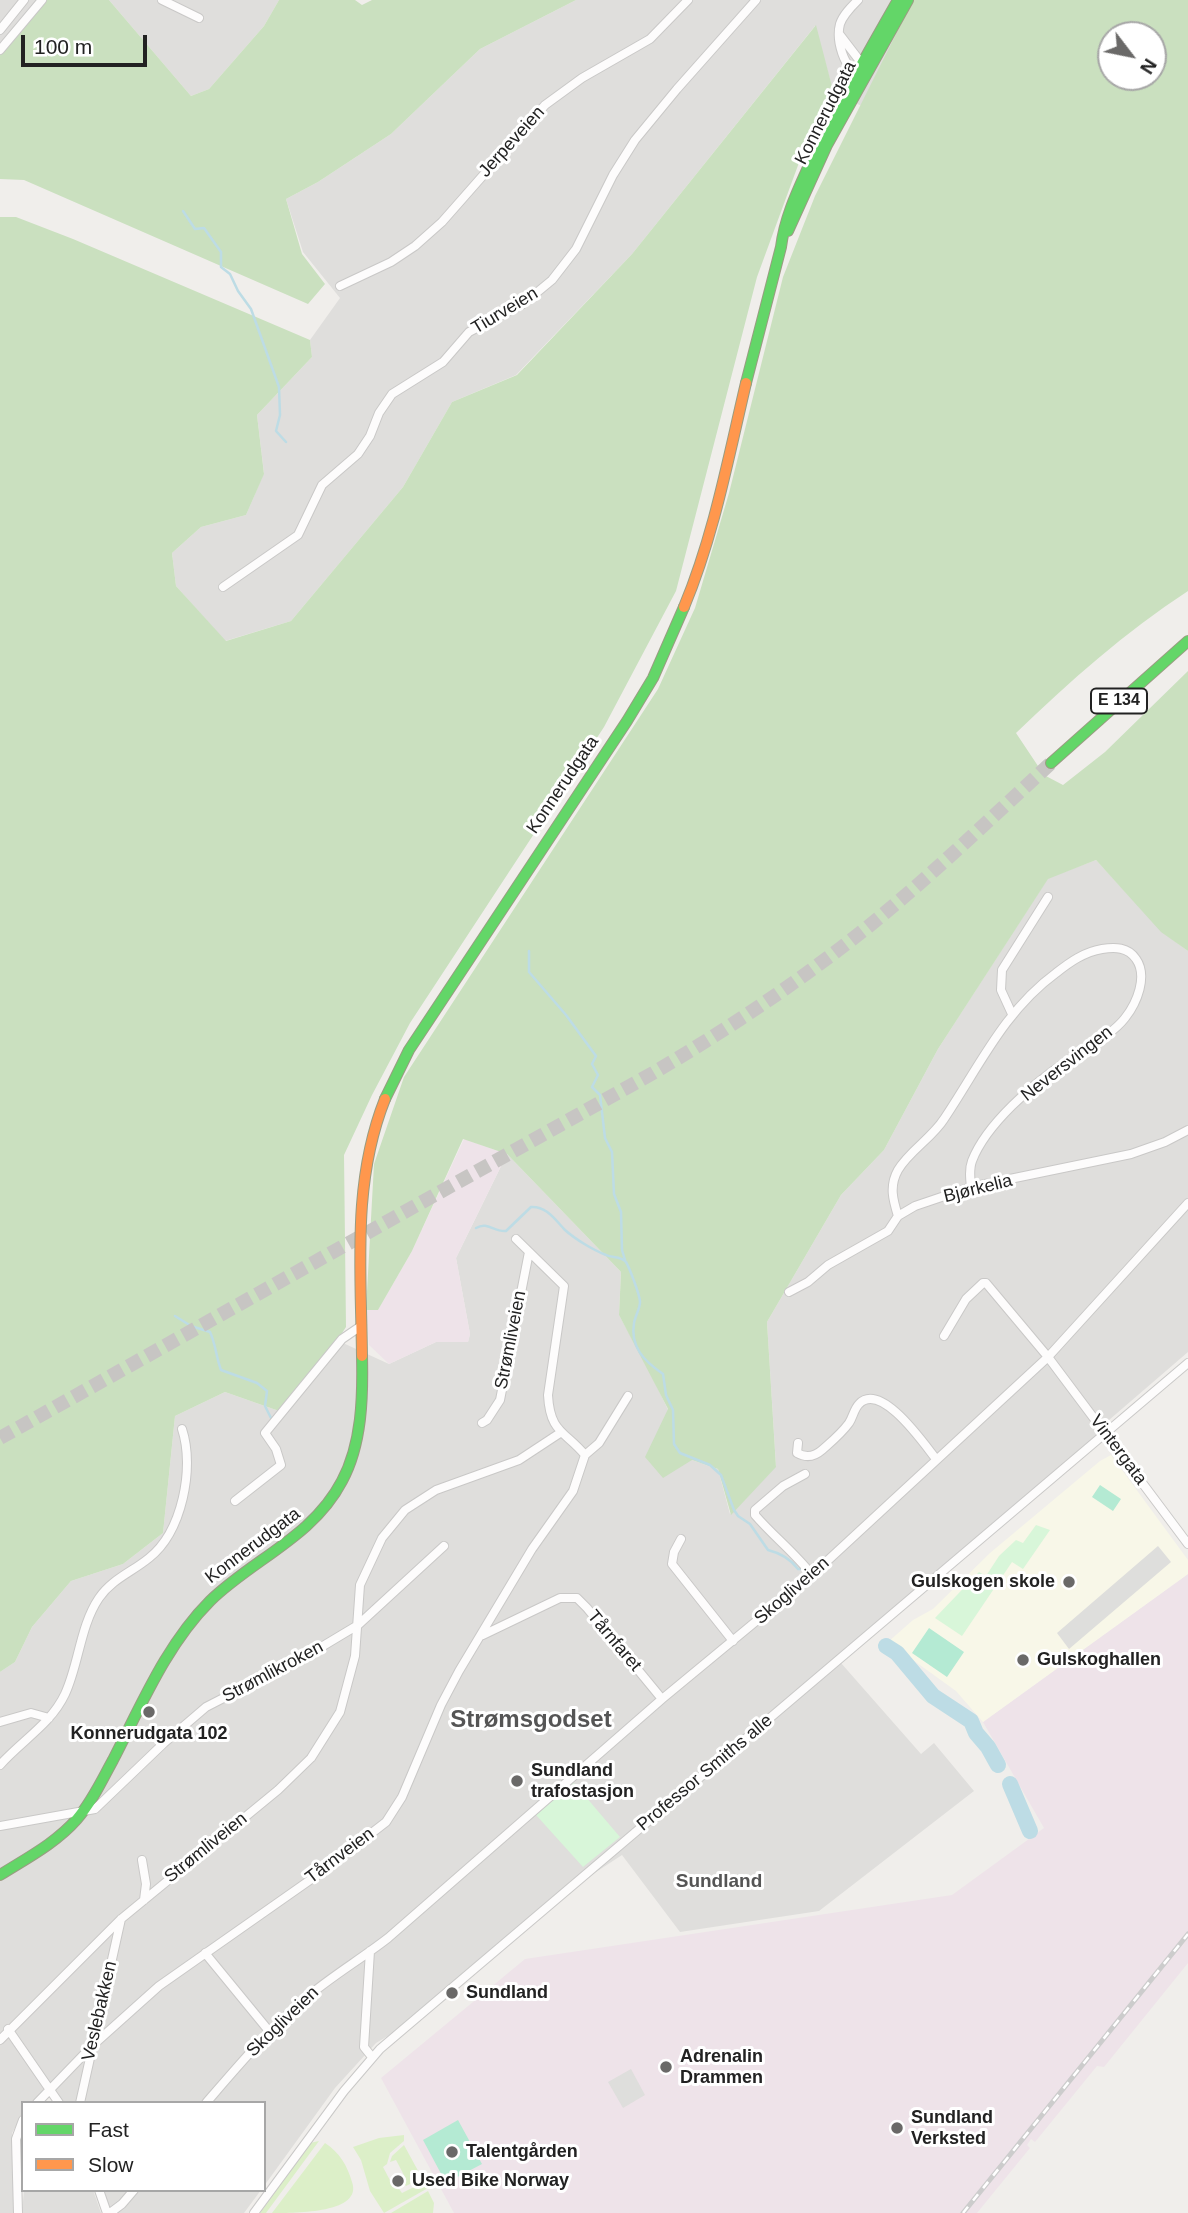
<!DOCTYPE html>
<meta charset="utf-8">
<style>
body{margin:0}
#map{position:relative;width:1188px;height:2213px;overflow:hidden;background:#f0eeeb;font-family:Helvetica,sans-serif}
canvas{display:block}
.legend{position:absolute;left:21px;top:2101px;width:245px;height:91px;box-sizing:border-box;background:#fff;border:2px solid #a7a7a7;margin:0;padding:9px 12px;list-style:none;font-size:21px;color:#222}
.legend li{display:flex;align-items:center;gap:14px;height:35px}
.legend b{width:35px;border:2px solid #a7a7a7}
.north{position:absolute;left:1097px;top:21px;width:70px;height:70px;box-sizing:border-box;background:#fff;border:2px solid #a7a7a7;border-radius:50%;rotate:122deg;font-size:19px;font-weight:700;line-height:28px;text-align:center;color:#222}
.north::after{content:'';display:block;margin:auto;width:24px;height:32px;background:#6a6968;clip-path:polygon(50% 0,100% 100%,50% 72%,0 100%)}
.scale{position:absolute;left:21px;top:35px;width:126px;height:32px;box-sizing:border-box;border:4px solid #222;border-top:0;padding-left:9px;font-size:21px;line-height:24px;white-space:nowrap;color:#222;-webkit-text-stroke:5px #fff;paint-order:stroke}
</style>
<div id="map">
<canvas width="1188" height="2213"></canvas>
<ul class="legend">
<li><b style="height:9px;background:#63d668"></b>Fast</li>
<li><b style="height:9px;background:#ff974d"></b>Slow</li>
</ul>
<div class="north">N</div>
<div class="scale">100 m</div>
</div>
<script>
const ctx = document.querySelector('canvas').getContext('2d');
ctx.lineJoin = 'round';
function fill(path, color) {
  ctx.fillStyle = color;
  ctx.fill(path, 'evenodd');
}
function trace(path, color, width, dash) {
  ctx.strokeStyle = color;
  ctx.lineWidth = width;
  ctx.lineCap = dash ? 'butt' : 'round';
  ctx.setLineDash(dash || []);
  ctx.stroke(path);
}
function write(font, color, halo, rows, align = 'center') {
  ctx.font = font + ' Helvetica,sans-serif';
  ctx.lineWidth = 6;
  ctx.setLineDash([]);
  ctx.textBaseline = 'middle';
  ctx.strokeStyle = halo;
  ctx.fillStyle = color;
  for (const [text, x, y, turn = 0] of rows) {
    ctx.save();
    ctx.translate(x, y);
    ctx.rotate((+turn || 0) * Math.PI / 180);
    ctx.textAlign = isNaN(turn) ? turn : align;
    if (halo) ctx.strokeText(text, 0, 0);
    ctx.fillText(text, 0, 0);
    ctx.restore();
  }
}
const residential = new Path2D(`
 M 0,0 L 45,0 L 0,53 Z
 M 109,0 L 279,0 L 264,26 L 209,89 L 191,96 Z
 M 576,0 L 913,0 L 862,106 L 834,94 L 815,26 L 632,254 L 516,375 L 452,402 L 403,487 L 291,621 L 225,641 L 176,586 L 172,553 L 201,527 L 246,515 L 264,473 L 257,415 L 312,357 L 310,340 L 340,298 L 303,252 L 286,199 L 318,182 L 391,134 L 480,49 Z
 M 1096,860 L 1164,933 L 1188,951 L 1188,1352 L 1109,1420 L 1105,1433 L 885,1621 L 841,1663 L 921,1754 L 934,1743 L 974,1791 L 819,1911 L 680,1932 L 622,1855 L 564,1893 L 408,2024 L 376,2043 L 335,2088 L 264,2186 L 264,2103 L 64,2103 L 49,2083 L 32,2103 L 23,2103 L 23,2113 L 12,2133 L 15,2213 L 0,2213 L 0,1672 L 15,1662 L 32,1627 L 71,1581 L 123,1564 L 163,1533 L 175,1416 L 225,1392 L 279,1411 L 343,1343 L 389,1364 L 436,1342 L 468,1342 L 470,1334 L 456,1258 L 507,1154 L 621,1272 L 619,1315 L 649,1370 L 692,1460 L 718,1469 L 730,1514 L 776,1466 L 767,1322 L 841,1195 L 884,1150 L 938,1049 L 1048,878 Z
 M 24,2190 L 93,2190 L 101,2213 L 22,2213 Z
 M 103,2190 L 261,2190 L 244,2213 L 111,2213 Z`);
const industrial = new Path2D(`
 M 464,1139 L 507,1154 L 456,1258 L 470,1334 L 468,1342 L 436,1342 L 389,1364 L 369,1345 L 366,1310 L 378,1310 L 412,1251 Z
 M 1188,1574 L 1188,1963 L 1104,2067 L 1097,2066 L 1035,2142 L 1031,2139 L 1027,2145 L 1030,2148 L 977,2213 L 454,2213 L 381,2078 L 525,1959 L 952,1895 L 1044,1828 L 983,1722 Z`);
const education = new Path2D(`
 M 1111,1455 L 1188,1560 L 1188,1574 L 983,1722 L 956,1691 L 888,1642 L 913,1620 L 933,1609 L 990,1553 L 1100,1461 Z`);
const religious = new Path2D(`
 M 1158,1546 L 1171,1562 L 1069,1649 L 1057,1633 Z
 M 631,2069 L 645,2095 L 623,2108 L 608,2082 Z`);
const grass = new Path2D(`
 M 404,2135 L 404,2141 L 390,2153 L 387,2164 L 383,2167 L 393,2186 L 396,2185 L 402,2193 L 424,2182 L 428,2188 L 384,2213 L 370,2191 L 361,2160 L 353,2147 L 379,2138 Z
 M 319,2141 L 266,2213 L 260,2213 L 310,2143 Z
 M 325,2143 C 340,2153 347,2165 352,2182 C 363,2213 297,2213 272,2213 Z
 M 404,2145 L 422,2178 L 406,2186 L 402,2181 L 406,2179 L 396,2160 L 390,2162 L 392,2156 Z
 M 428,2191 L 434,2203 L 433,2213 L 391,2213 Z`);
const forest = new Path2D(`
 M 45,0 L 109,0 L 191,96 L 209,89 L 264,26 L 279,0 L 355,0 L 362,5 L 372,0 L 576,0 L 480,49 L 391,134 L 318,182 L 286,199 L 302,254 L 325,284 L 308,304 L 24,180 L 0,179 L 0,53 Z
 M 913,0 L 1188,0 L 1188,591 C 1125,632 1070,681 1016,733 L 1044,775 L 1063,785 L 1105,752 L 1188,671 L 1188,951 L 1161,932 L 1096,860 L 1048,879 L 938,1049 L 884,1150 L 841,1195 L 767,1322 L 776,1467 L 731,1515 L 718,1469 L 692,1460 L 663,1478 L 645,1457 L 668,1409 L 619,1315 L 621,1272 L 507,1154 L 463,1139 L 412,1251 L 378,1310 L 366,1310 L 374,1164 L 404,1077 L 658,689 L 695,608 L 729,493 L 783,277 L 815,196 ZM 1111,35 L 1153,35 L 1153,77 L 1111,77 Z
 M 816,25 L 834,94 L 804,149 L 757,277 L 676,591 L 604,727 L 410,1023 L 372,1095 L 344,1155 L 346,1327 L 331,1350 L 279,1411 L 225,1392 L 175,1416 L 163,1533 L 123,1564 L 71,1581 L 32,1627 L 15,1662 L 0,1672 L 0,217 L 16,217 L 73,239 L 310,340 L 312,357 L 257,415 L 264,474 L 246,515 L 201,527 L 172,553 L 176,586 L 226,641 L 291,621 L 403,487 L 452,402 L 517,375 L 632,254 Z`);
const park = new Path2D(`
 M 1036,1525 L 1050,1530 L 1023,1569 L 1012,1562 L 962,1636 L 935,1618 L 979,1572 L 986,1576 L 999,1556 L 1016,1540 L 1023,1543 Z
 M 574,1783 L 620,1837 L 583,1867 L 536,1815 Z`);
const pitch = new Path2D(`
 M 1100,1485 L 1121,1499 L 1113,1511 L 1092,1497 Z
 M 929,1628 L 964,1652 L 947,1677 L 912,1653 Z
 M 458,2120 L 482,2164 L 446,2183 L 423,2140 Z`);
const stream = new Path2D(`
 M 183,211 L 195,229 L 204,228 L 221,252 L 221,267 L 230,274 L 238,291 L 251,309 L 279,387 L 280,415 L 276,431 L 286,442
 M 529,951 L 529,972 L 566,1015 L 596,1056 L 592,1064 L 598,1075 L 592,1087 L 600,1095 L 605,1138 L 612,1152 L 614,1194 L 621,1212 L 622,1250 L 625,1260
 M 476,1228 C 488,1221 493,1232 506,1231 L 531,1207 C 547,1206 556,1221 565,1230 C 575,1239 593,1250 606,1255 C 612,1258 621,1256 626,1262 C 629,1267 640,1295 640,1302 C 640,1309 635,1316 634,1323 C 630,1347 644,1361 663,1374 L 666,1395 L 673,1410 L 674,1444 L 680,1453 L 710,1465 L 721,1475 L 734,1510 L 738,1516 L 750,1524 L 768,1550 C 780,1553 790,1558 798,1569 L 802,1569
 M 175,1316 L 191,1326 L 210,1332 C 216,1345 216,1357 221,1370 L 257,1383 L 267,1391 L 265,1406 L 271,1418`);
const river = new Path2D(`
 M 886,1646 L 897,1653 L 933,1696 L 971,1721 L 976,1733 L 988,1747 L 998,1765
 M 1010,1784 L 1030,1831`);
const highwayTunnel = new Path2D(`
 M 0,1438 L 653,1073 C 728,1029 800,981 869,926 C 932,875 991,818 1051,763`);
const street = new Path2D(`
 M 162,0 L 199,18
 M 858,0 C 851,7 843,15 840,24 C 836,39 843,71 861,73
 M 0,30 L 24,0
 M 840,35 L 863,65
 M 0,50 L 42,0
 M 340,286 L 391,262 L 415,246 L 442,222 L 545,105 L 582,78 L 650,39 L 688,0
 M 223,587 L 298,535 L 322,485 L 358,454 L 370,436 L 379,413 L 392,394 L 443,362 L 469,332 L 523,304 L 552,280 L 576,249 L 613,175 L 635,140 L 677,89 L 756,0
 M 1012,1014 L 1001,990 L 1002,970 L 1048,897
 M 898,1216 C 893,1200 889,1186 898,1170 C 909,1151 932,1138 944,1119 C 979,1067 1004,1011 1056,973 C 1070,962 1084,952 1102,949 C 1115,947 1128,947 1136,959 C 1148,976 1137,1003 1125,1018 C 1112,1035 1084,1049 1066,1062 C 1034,1083 986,1124 972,1161 C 969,1169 970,1178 971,1187
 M 789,1292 L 808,1282 L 828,1265 L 888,1231 L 898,1216 L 915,1206 L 971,1187 L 1131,1154 L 1165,1142 L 1188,1130
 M 944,1336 L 966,1299 L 983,1283 L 986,1283 L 1048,1357 L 1188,1544
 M 482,1423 L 487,1420 L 500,1400 L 529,1252
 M 798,1443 L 797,1453 C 806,1458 814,1457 822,1450 C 831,1442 841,1434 849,1423 C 853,1417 854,1409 859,1404 C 881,1381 924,1444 936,1459
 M 585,1455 L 599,1443 L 628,1396
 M 805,1474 L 783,1486 L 755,1510 L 755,1515 C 773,1536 795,1553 812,1575
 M 235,1501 L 281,1465 L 276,1449 L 265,1433 L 342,1339 L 361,1326
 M 681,1539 L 674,1552 L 672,1564 L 733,1641
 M 483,1635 L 560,1598 L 577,1598 L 587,1608 L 662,1699
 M 0,1722 L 31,1713 L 49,1718
 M 0,1765 C 21,1741 51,1724 65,1694 C 79,1664 80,1626 99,1598 C 112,1579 132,1572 149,1558 C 182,1532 195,1468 182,1429
 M 0,1826 L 95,1809 L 164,1743 L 206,1707 L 313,1652 L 358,1625 L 444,1546
 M 142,1860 L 146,1884 L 144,1900
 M 370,1951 L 364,2047 L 372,2057
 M 205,1953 L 269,2031
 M 8,2029 L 59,2103
 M 0,2040 L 121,1919 L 278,1790 L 311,1758 L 340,1712 L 355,1656 L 360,1585 L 382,1538 L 405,1510 L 436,1490 L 519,1460 L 560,1433
 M 37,2103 L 92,2046 L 159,1986 L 320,1873 L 386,1822 L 402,1797 L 441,1705 L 459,1671 L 532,1549 L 573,1491 L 585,1455 C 565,1431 550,1433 548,1395 L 564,1286 L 516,1239
 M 80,2103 L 121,1919
 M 206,2103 C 238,2066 269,2029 306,1998 C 332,1976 361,1959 388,1938 L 662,1699 L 812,1575 L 1048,1357 L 1188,1203
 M 99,2190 L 107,2213
 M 18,2213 L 16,2139 L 23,2120
 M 110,2213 L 122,2204 L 134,2190
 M 254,2213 L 344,2091 L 380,2049 L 1188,1363`);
const fast = new Path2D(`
 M 788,231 L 827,145 L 908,0
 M 746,383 L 781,247 C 785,216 798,190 811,161 C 837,106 868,53 898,0
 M 1051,763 L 1188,641
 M 385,1099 L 409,1050 L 627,721 L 653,678 L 684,607
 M 0,1875 C 27,1858 56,1843 77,1819 C 92,1802 102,1780 113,1760 C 141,1706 166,1645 210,1601 C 253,1559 313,1537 342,1481 C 362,1444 363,1397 362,1356`);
const slow = new Path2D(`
 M 684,607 C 714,535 728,459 746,383
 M 362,1356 C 361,1269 352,1182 385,1099`);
const rail = new Path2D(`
 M 963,2213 L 1188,1934`);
const markers = [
 [1069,1582,7,"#6a6968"],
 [1023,1660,7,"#6a6968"],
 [149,1712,7,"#6a6968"],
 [517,1781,7,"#6a6968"],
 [452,1993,7,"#6a6968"],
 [666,2067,7,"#6a6968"],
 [897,2128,7,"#6a6968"],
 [452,2152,7,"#6a6968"],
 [398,2181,7,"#6a6968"]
];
const shields = [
 [1119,701,56]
];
const shieldNames = [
 ["E 134",1119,701]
];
const streetNames = [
 ["Konnerudgata",826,113,-63],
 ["Jerpeveien",512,142,-48],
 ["Tiurveien",505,311,-31],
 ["Konnerudgata",563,785,-56],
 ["Neversvingen",1067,1064,-38],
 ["Bjørkelia",978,1189,-14],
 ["Strømliveien",511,1340,-79],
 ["Vintergata",1118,1450,53],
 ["Konnerudgata",253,1546,-37],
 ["Skogliveien",792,1591,-41],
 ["Tårnfaret",614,1641,50],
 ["Strømlikroken",273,1672,-28],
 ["Professor Smiths alle",705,1773,-40],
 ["Strømliveien",206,1848,-39],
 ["Tårnveien",340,1856,-37],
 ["Veslebakken",100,2011,-77],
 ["Skogliveien",283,2022,-44]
];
const poiNames = [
 ["Gulskogen skole",1055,1582,"right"],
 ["Gulskoghallen",1037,1660],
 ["Konnerudgata 102",149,1734,"center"],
 ["Sundland",531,1771],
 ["trafostasjon",531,1792],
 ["Sundland",466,1993],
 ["Adrenalin",680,2057],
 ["Drammen",680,2078],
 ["Sundland",911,2118],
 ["Verksted",911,2139],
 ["Talentgården",466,2152],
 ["Used Bike Norway",412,2181]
];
const neighbourhoodNames = [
 ["Sundland",719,1882]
];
const districtNames = [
 ["Strømsgodset",531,1720]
];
fill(residential, '#dfdedc');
fill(industrial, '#eee3e9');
fill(education, '#f8f7e8');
fill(religious, '#dededc');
fill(grass, '#dcefc8');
fill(forest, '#cae0bf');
fill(park, '#d8f6d9');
fill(pitch, '#b4ead3');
trace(stream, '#bddce5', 2.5);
trace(river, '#bddce5', 16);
trace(highwayTunnel, '#c7c5c3', 14, [14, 7]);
trace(street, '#c9c8c7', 10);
trace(fast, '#999c81', 12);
trace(slow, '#999c81', 12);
trace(street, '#fdfcfc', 8);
trace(fast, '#63d668', 10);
trace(slow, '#ff974d', 10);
trace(rail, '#ccc', 5);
trace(rail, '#fff', 2.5, [8]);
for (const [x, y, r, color] of markers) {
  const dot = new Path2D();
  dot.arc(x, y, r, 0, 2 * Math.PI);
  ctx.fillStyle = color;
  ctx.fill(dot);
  trace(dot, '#fff', 2.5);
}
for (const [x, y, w] of shields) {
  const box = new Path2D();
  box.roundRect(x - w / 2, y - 12.5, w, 25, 5);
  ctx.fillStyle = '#fff';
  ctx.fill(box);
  trace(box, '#222', 2);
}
write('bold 16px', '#222', null, shieldNames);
write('18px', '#222', '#fff', streetNames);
write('bold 18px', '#222', '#fff', poiNames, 'left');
write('bold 19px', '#555', '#fff', neighbourhoodNames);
write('bold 24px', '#555', '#fff', districtNames);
</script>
